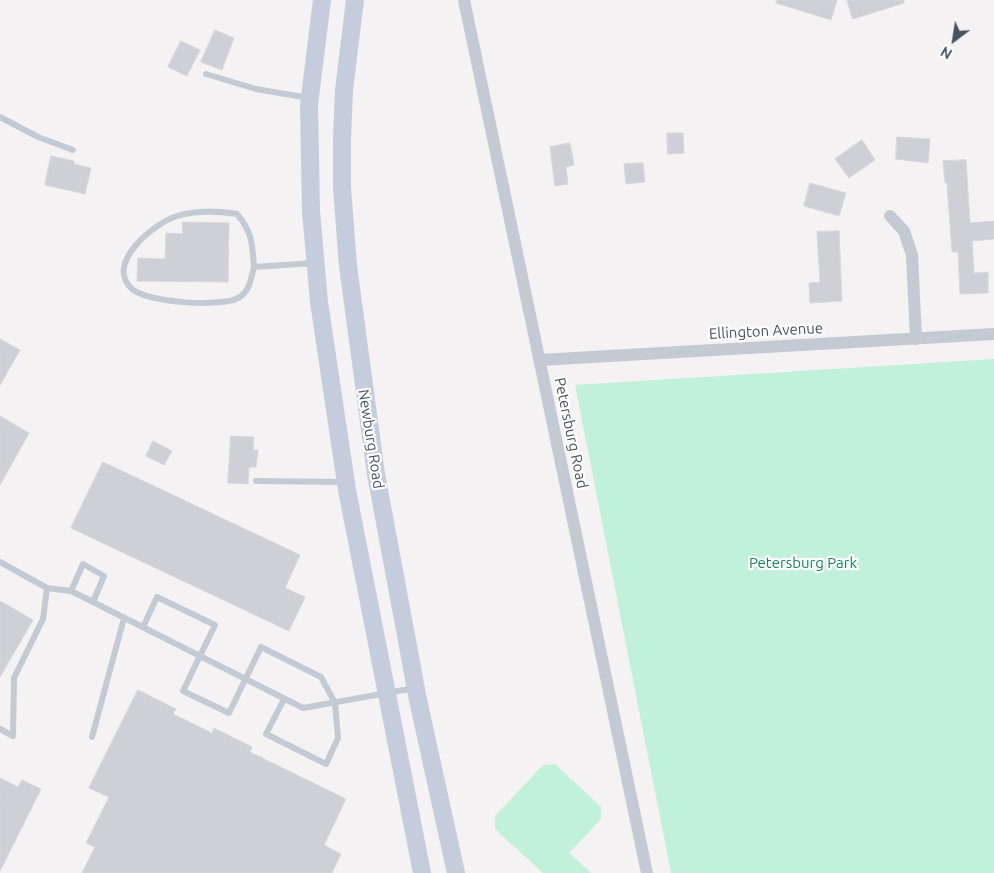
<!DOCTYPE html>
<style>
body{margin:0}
#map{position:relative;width:994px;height:873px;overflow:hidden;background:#f4f2f2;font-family:Ubuntu,sans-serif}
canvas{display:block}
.north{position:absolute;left:929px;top:15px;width:50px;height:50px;-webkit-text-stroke:4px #fff;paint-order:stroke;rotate:211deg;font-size:14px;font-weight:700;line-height:20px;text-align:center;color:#495260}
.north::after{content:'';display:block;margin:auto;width:18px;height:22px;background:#495260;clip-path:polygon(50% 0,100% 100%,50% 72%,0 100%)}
</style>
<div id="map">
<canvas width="994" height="873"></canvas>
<div class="north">N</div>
</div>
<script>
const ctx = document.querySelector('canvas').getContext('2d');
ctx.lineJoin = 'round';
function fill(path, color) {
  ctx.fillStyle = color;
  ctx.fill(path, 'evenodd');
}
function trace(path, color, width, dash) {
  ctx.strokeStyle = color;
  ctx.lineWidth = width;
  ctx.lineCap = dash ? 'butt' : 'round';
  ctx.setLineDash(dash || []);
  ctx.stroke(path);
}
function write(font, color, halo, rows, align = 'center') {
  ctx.font = font + ' Ubuntu,sans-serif';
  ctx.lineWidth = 4.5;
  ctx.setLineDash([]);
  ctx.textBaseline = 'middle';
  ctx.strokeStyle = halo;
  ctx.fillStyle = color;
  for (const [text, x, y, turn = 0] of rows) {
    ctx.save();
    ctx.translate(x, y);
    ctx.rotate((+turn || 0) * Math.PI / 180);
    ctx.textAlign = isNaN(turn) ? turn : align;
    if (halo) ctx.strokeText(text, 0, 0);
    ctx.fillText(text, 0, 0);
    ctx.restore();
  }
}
const green = new Path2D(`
 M 994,359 L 994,873 L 671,873 L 575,385 Z
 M 555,764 L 601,807 L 601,819 L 569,853 L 591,873 L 543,873 L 495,829 L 495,816 L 543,765 Z`);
const building = new Path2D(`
 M 777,0 L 837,0 L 831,20 L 776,3 Z
 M 847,0 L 904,0 L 904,3 L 853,19 Z
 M 215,30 L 234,38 L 222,70 L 201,62 Z
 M 181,41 L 200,50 L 187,76 L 168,67 Z
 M 667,133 L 683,133 L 684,153 L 668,154 Z
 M 897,137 L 930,139 L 928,163 L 896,159 Z
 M 862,140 L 875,160 L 849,178 L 835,159 Z
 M 570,143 L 574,165 L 566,167 L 568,184 L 555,186 L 550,147 Z
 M 51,156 L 74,161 L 74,164 L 91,168 L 85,194 L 45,185 Z
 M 966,160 L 970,223 L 994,221 L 994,239 L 972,241 L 974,273 L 988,272 L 988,293 L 960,294 L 958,252 L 952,252 L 947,183 L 945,183 L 943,161 Z
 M 643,163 L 645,182 L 626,184 L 624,164 Z
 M 810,183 L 846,193 L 839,216 L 804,206 Z
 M 183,222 L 229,223 L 228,282 L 137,281 L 138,258 L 165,259 L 166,233 L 182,234 Z
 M 839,231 L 842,301 L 810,303 L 809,283 L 820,282 L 817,232 Z
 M 0,339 L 20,350 L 0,385 Z
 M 0,416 L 29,433 L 0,485 Z
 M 231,436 L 254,437 L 253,450 L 258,450 L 256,467 L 249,467 L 248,484 L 228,483 Z
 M 153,441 L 172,451 L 164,465 L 146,456 Z
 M 103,462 L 300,555 L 285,588 L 305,597 L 289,631 L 71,528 Z
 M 0,601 L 33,620 L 0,677 Z
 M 138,690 L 176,709 L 173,714 L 212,733 L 214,728 L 252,747 L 250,752 L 346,799 L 324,845 L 341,854 L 332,873 L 82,873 L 95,847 L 86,843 L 109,797 L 89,788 Z
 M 0,778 L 18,787 L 22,780 L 41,789 L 0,871 Z`);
const service = new Path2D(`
 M 206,74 L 256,89 L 309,98
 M 0,117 L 38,137 L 73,150
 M 254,267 C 251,278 250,290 240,297 C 224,308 148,303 132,289 C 104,264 154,223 177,216 C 197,210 216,211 237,214 C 253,233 252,244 254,267 L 314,263
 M 256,481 L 344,482
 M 0,562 L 47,588 L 71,591 L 93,602 L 303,708 L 415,688
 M 71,591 L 83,564 L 104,576 L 93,602
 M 143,627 L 157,597 L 215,625 L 183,691 L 229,713 L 261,647 L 321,677 L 335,703 L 338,738 L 326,764 L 266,734 L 284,699
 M 0,729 L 13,736 L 14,678 L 43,619 L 47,588
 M 92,737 L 124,618`);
const minor = new Path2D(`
 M 464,0 L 647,873
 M 890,216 L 904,231 L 912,255 L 916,339
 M 539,360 L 994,334`);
const secondary = new Path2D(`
 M 322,0 L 309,105 L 311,211 L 319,302 L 347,490 L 422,873
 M 355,0 L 344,90 L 342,138 L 342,188 L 348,266 L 376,474 L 418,700 L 456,873`);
const streetNames = [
 ["Ellington Avenue",766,331,-3],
 ["Petersburg Road",571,433,78],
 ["Newburg Road",371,439,81]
];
const parkNames = [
 ["Petersburg Park",803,563]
];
fill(green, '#c1f1da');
fill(building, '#ced0d6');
trace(building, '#d6d7dd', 1);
trace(service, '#c3cad4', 6);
trace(minor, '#c3cad4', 12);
trace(secondary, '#c5ccdb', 18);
write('15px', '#495260', '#fff', streetNames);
write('15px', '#16865c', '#fff', parkNames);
</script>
